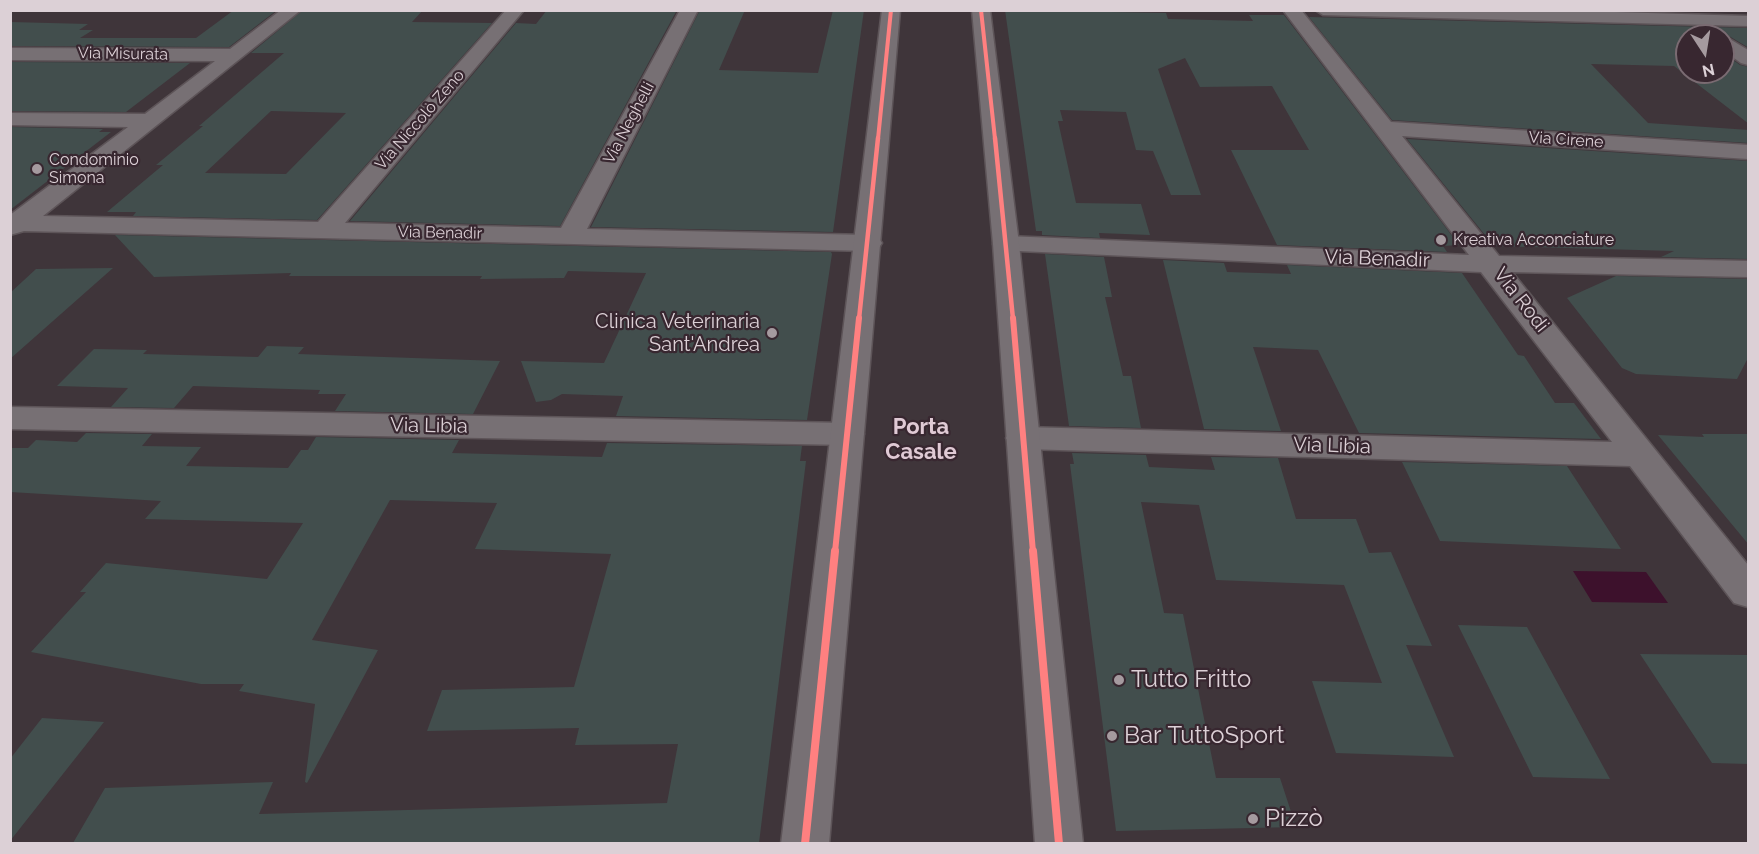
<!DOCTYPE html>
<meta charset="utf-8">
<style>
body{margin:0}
#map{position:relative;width:1759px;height:854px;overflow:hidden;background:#3f353a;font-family:Raleway,sans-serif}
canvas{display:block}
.frame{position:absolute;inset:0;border:12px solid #dcd0d6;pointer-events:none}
.north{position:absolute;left:1675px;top:24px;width:60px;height:60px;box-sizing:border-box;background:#382730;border:2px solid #7a6b72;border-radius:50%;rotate:168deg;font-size:16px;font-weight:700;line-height:24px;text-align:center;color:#dcd0d6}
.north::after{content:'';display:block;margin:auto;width:21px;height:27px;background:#a59a9f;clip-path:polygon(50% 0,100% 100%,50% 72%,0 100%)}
</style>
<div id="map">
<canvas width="1759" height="854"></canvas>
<div class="frame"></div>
<div class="north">N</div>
</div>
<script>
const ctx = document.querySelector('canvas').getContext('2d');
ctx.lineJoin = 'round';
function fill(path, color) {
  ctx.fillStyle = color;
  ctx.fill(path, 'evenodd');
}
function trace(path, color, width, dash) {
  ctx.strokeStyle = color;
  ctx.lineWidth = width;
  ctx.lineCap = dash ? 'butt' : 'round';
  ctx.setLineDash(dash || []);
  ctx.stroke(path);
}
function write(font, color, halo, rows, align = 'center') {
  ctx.font = font + ' Raleway,sans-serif';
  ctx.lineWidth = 4.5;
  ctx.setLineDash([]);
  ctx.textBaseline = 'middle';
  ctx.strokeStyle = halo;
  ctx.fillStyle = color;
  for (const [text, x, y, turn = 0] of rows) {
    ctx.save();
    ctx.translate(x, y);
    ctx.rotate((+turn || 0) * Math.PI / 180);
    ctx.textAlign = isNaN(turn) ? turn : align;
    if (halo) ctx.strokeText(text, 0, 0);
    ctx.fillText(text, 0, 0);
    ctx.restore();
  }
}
const water = new Path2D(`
 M 1573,571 L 1646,572 L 1668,603 L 1592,602 Z`);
const building = new Path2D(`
 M 234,10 L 277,10 L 229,47 L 10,46 L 10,22 L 88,24 L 79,30 L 93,30 L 80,38 L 196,38 Z
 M 303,10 L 423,10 L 412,22 L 492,23 L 317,220 L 133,216 L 136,212 L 107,212 L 163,165 L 156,165 L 203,126 L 199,126 L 284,53 L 251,53 ZM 271,111 L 346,113 L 286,174 L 205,173 Z
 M 547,10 L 677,10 L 560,226 L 350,221 L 516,23 L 536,24 Z
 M 700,10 L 745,10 L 719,70 L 818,73 L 833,10 L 864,10 L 833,232 L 591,227 Z
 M 1005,10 L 1166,13 L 1168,19 L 1253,21 L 1249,15 L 1284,15 L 1459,245 L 1443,246 L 1447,252 L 1277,245 L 1231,150 L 1309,150 L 1272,86 L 1200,87 L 1185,58 L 1158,69 L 1201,195 L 1171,195 L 1153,151 L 1136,150 L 1126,112 L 1060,110 L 1063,121 L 1058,121 L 1076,203 L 1141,204 L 1150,235 L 1099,233 L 1100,238 L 1042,235 L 1042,231 L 1036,231 Z
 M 1309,17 L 1749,28 L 1749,48 L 1724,33 L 1718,36 L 1687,36 L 1687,72 L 1723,72 L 1723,53 L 1740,65 L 1749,67 L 1749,124 L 1674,66 L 1591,64 L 1648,123 L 1749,130 L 1749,143 L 1392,120 Z
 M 10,62 L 190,63 L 126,112 L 10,111 Z
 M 10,127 L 103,129 L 99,132 L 111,132 L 10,210 Z
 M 1407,139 L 1749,161 L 1749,259 L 1661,257 L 1674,251 L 1494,246 Z
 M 115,235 L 831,252 L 832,254 L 807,420 L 616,416 L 623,396 L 562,394 L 551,400 L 536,402 L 521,361 L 604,363 L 646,273 L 568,271 L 564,278 L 480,279 L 482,276 L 289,276 L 291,273 L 154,277 Z
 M 1045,254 L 1104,257 L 1112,297 L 1105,297 L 1123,376 L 1131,376 L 1141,428 L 1069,426 Z
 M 1163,260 L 1224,263 L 1227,272 L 1291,274 L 1287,265 L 1462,273 L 1518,355 L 1524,356 L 1555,403 L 1574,403 L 1601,439 L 1359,433 L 1318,350 L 1253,347 L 1281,431 L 1204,429 Z
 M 113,268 L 10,359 L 10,293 L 36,269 Z
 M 1616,276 L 1749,279 L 1749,356 L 1737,379 L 1636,374 L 1622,368 L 1567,298 Z
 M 267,346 L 304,347 L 298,354 L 500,361 L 473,414 L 335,411 L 346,394 L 318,394 L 320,390 L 193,386 L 174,408 L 111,407 L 128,388 L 57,386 L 94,349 L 147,350 L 143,354 L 258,357 Z
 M 86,433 L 152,434 L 142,446 L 201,447 L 186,466 L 288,468 L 301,450 L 308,450 L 316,437 L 459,440 L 452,453 L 602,457 L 607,443 L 802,446 L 800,461 L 806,461 L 759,843 L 73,843 L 105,788 L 273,782 L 259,814 L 667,803 L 678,744 L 575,745 L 579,728 L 427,731 L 442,690 L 574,687 L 611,554 L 475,549 L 497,503 L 390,500 L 312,640 L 378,650 L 307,783 L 305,782 L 315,704 L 239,691 L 244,684 L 201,684 L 31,652 L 86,592 L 80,592 L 106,563 L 267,579 L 303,523 L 145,519 L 161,501 L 10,492 L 10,448 L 28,448 L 36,440 L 77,442 Z
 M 1702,434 L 1749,434 L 1749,545 L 1658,435 L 1704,437 Z
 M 1072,453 L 1146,455 L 1149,467 L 1215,470 L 1211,457 L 1278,458 L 1296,519 L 1356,519 L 1369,553 L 1391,552 L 1432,646 L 1406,645 L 1454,757 L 1336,753 L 1312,681 L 1382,683 L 1344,585 L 1216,580 L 1199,505 L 1141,502 L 1164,613 L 1183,614 L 1216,778 L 1280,778 L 1296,827 L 1116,831 L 1070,464 L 1074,464 Z
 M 1402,462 L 1567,466 L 1621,549 L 1440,541 Z
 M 1458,625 L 1527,627 L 1610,779 L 1533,777 Z
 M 1640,654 L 1749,655 L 1749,764 L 1712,763 Z
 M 42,718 L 104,722 L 10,841 L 10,759 Z`);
const minor = new Path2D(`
 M 281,10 L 301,10 L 43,216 L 318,222 L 506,10 L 524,10 L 345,223 L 561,228 L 680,10 L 698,10 L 587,229 L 869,235 L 878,237 L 882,243 L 878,249 L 869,251 L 24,231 L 10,235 L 10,215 L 128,127 L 10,125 L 10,113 L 145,114 L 215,61 L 10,60 L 10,48 L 230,49 Z
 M 1283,10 L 1301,10 L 1391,122 L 1748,145 L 1748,159 L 1402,136 L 1499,256 L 1748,261 L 1748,277 L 1512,272 L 1748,565 L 1748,607 L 1734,603 L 1630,466 L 1023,449 L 1011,446 L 1006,438 L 1011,430 L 1023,427 L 1612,442 L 1481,272 L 997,250 L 993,244 L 997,238 L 1006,236 L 1469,255 Z
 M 1315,10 L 1549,10 L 1748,16 L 1748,26 L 1323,15 Z
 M 1723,35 L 1748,50 L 1748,65 L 1741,63 L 1723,50 L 1723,36 L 1720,36 Z
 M 10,407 L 847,423 L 859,426 L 864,434 L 859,442 L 847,445 L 10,429 Z`);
const tertiary = new Path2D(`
 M 882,10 L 900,10 L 829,844 L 781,844 Z
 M 972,10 L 990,10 L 1019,244 L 1083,844 L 1035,844 L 993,244 Z`);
const bus1Far3 = new Path2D(`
 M 981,10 L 995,139
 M 878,139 L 891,10`);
const bus1Far2 = new Path2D(`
 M 995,138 L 1013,319
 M 859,319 L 878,138`);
const bus1Far1 = new Path2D(`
 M 1013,318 L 1033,552
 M 835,552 L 859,318`);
const bus1 = new Path2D(`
 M 1033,551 L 1059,844
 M 805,844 L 835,551`);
const markers = [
 [37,169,6,"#a59a9f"],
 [1441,240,6,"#a59a9f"],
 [772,333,6,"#a59a9f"],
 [1119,680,6,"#a59a9f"],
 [1112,736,6,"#a59a9f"],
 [1253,819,6,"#a59a9f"]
];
const farStreetnames = [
 ["Via Misurata",123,54,1],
 ["Via Niccolò Zeno",420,120,-49],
 ["Via Neghelli",629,123,-62],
 ["Via Cirene",1566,140,4],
 ["Via Benadir",440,233,1]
];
const farPoinames = [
 ["Condominio",49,160],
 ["Simona",49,178],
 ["Kreativa Acconciature",1453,240]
];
const streetNames = [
 ["Via Benadir",1377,259,2],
 ["Via Rodi",1521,300,52],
 ["Via Libia",429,426,1],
 ["Via Libia",1332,446,2]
];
const poiNames = [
 ["Clinica Veterinaria",760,322],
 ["Sant'Andrea",760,345]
];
const quarterNames = [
 ["Porta",921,427],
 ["Casale",921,452]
];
const nearPoinames = [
 ["Tutto Fritto",1131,680],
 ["Bar TuttoSport",1124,736],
 ["Pizzò",1265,819]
];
fill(water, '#3d112c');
fill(building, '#424e4d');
trace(minor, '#5d5458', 3);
trace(tertiary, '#5d5458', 3);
fill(minor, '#777074');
fill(tertiary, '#777074');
trace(bus1Far3, '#ff8080', 4);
trace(bus1Far2, '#ff8080', 4.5);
trace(bus1Far1, '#ff8080', 6);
trace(bus1, '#ff8080', 8);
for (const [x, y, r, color] of markers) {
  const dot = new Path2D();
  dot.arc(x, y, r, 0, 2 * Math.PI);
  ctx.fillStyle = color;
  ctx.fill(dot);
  trace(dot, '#382730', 2);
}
write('16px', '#dcd0d6', '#382730', farStreetnames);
write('16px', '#dcd0d6', '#382730', farPoinames, 'left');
write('20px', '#dcd0d6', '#382730', streetNames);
write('20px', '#dcd0d6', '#382730', poiNames, 'right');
write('bold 22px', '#e0cad5', '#382730', quarterNames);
write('24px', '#dcd0d6', '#382730', nearPoinames, 'left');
</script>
